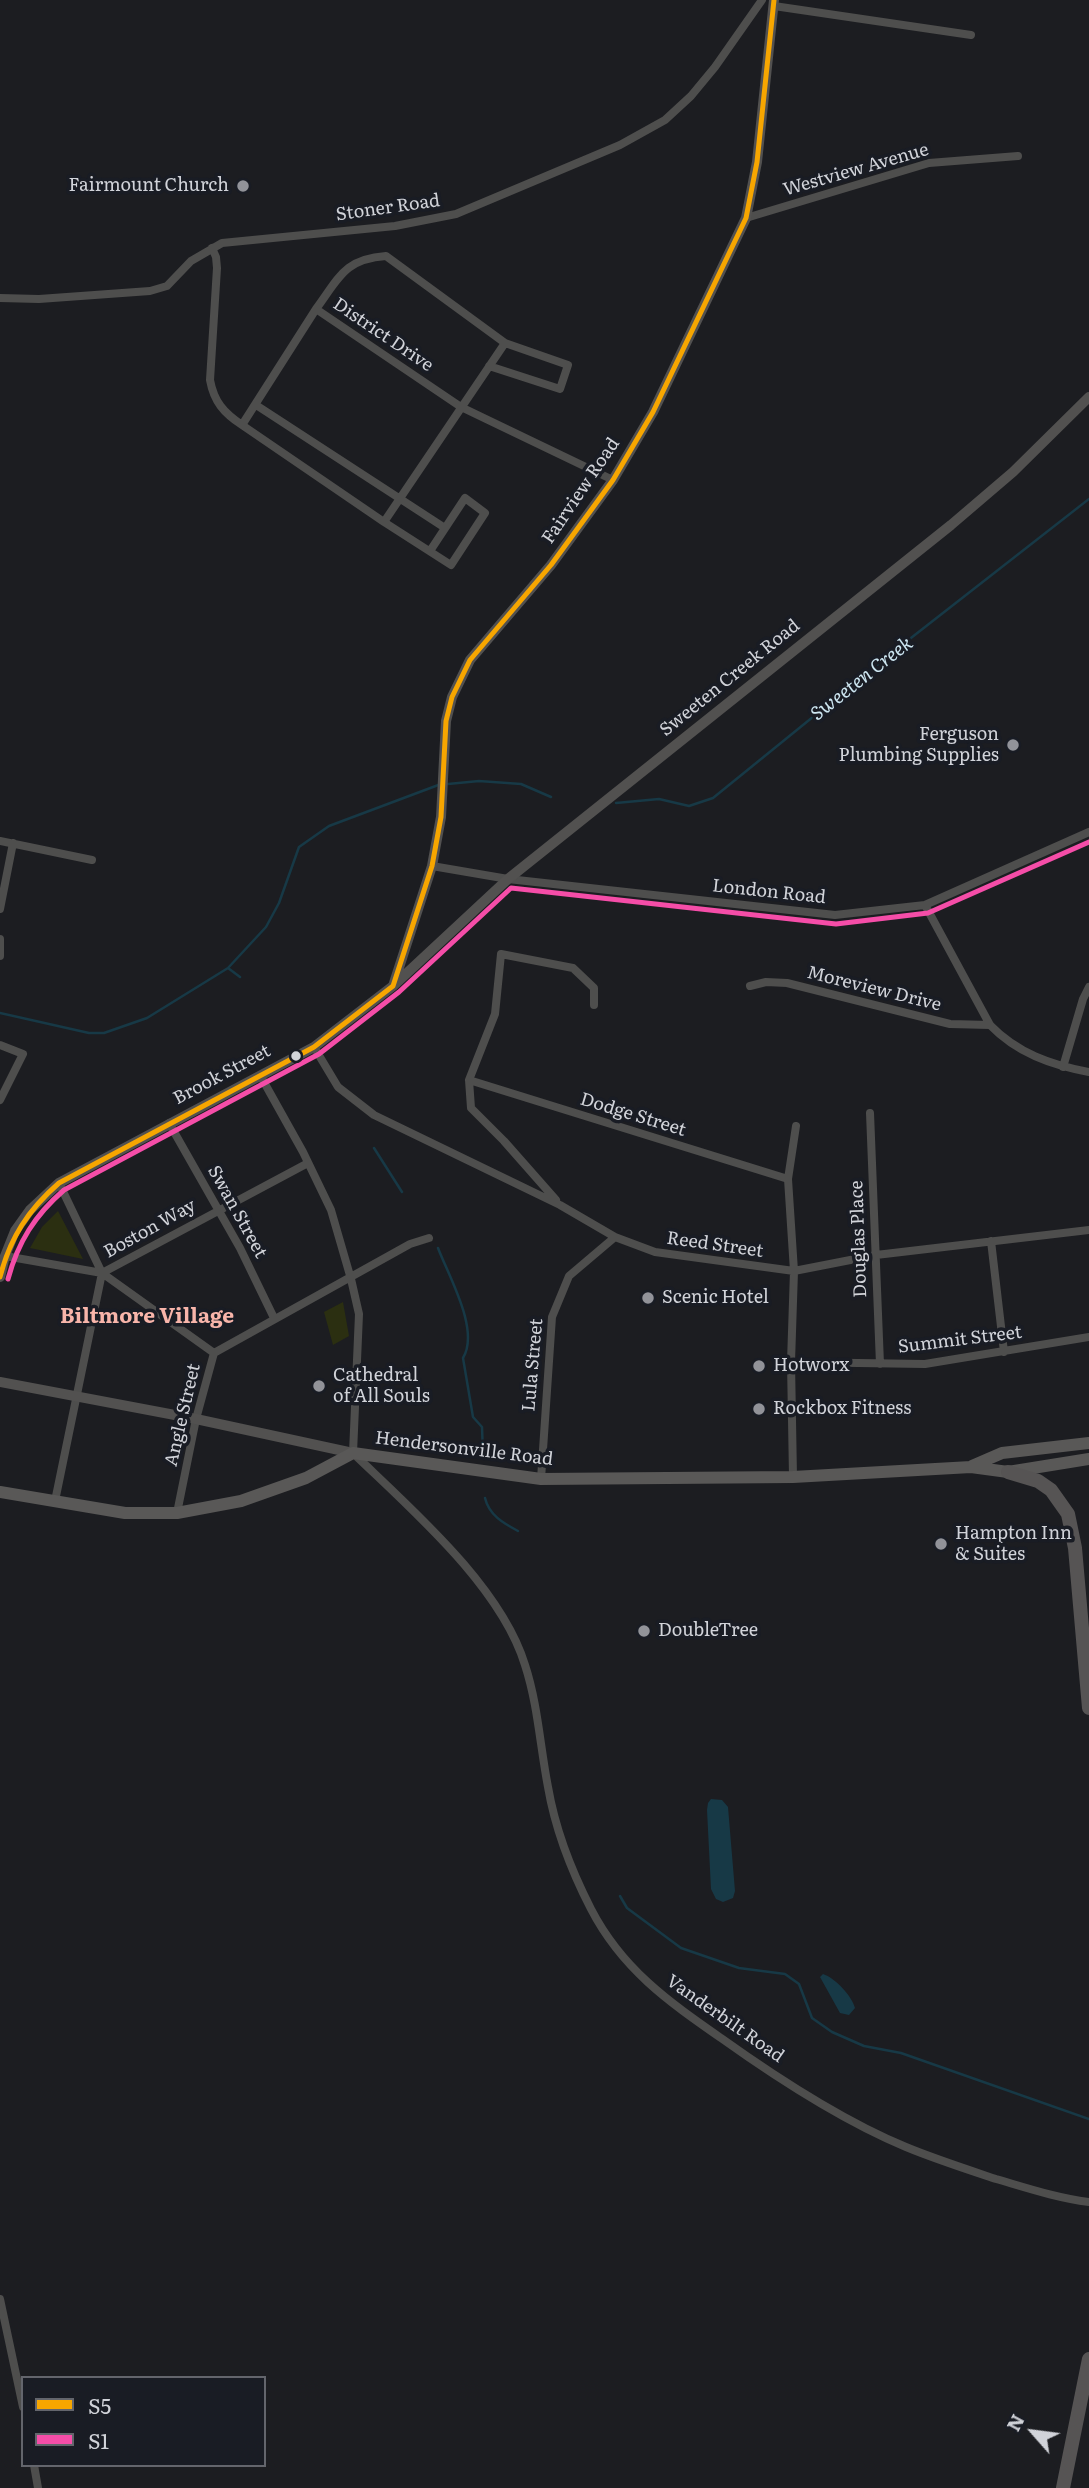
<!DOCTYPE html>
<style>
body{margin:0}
#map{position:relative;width:1089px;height:2488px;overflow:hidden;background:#1c1d21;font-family:Literata,serif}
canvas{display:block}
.legend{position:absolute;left:21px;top:2376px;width:245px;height:91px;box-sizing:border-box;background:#191c24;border:2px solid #63656c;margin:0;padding:9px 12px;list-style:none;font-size:21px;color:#d1d3d9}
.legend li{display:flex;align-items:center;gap:14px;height:35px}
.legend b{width:35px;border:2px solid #63656c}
.north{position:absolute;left:998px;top:2397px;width:70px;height:70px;-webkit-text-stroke:5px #191c24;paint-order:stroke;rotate:298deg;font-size:19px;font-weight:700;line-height:28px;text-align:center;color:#d1d3d9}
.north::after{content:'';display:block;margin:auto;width:24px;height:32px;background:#d1d3d9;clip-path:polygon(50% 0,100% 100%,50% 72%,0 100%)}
</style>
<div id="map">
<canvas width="1089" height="2488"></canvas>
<ul class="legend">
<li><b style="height:9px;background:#f7a600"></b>S5</li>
<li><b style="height:9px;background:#f54da8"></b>S1</li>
</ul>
<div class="north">N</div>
</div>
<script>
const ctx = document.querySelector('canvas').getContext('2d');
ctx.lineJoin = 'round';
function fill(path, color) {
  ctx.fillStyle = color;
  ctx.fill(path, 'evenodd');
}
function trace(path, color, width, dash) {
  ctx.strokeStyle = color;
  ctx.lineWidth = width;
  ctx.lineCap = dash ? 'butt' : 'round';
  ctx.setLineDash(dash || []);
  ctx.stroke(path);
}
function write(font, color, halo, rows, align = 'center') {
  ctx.font = font + ' Literata,serif';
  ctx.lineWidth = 7;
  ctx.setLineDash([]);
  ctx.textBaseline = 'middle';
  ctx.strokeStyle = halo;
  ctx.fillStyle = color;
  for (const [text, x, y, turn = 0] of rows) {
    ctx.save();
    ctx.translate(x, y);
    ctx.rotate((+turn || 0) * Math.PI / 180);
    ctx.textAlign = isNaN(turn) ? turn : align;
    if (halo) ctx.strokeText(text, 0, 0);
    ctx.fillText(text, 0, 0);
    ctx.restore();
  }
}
const green = new Path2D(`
 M 58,1211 L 83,1259 L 30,1248 L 42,1227 Z
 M 343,1302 L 349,1336 L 333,1345 L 324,1312 Z`);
const water = new Path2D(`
 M 711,1799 L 722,1800 L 728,1807 L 735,1891 L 733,1898 L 723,1902 L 716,1899 L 711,1889 L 707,1810 L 708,1803 Z
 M 823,1974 C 835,1978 852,1996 855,2008 L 849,2015 L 840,2013 L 820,1977 Z`);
const stream = new Path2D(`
 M 448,784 L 479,781 L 521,784 L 551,797
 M 616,803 L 659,799 L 689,806 L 713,798 L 893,652 L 1089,499
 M 228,968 L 240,977
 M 0,1013 L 89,1033 L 104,1033 L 147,1018 L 228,968 L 266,927 L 279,903 L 299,847 L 329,826 L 441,784
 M 374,1148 L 402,1192
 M 438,1248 C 449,1277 480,1330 463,1358 L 473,1417 L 482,1427 L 483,1455
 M 485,1498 C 489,1515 503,1523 518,1531
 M 620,1896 L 627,1908 L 681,1948 L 739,1968 L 785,1974 L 799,1984 L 812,2018 L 832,2032 L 864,2046 L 901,2053 L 1089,2119`);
const street = new Path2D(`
 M 774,6 L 971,35
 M 746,218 L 929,163 L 1018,156
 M 212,248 L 216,257 L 217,268 L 210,380 C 214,402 224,413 242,425 L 384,522 L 505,343 L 386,256 C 344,259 339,278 316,309
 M 0,298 L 39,299 L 150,291 L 167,286 L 191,261 L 222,243 L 395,226 L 456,214 L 620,145 L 665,120 L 691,96 L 715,67 L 762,0
 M 489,366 L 560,389 L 568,365 L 505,343
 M 256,405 L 445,528
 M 242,425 L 316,309 L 461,407 L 613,480
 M 384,522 L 451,565 L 485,513 L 465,498 L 430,551
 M 0,841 L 92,860
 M 432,866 L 508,879 L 835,915 L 925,905 L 1089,832
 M 925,905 L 990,1025 C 1017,1053 1051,1065 1089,1072
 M 0,909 L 13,843
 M 0,939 L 0,956
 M 750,986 L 766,982 L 787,983 L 950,1024 L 990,1025
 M 0,1045 L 23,1054 L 0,1100
 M 314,1047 L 338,1087 L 374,1115 L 560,1205 L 615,1237 L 655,1252 L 794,1271 L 876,1255 L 1089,1230
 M 1063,1067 L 1083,999 L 1089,987
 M 260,1075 L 303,1152 L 331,1210 L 351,1279 L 359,1314 L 353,1453 C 411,1509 501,1586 525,1665 C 538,1705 540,1746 548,1787 C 555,1828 572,1872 591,1909 C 622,1969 668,2001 721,2038 C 777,2078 843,2121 906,2147 C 935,2159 966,2169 996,2179 C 1027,2188 1057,2198 1089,2202
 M 469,1080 L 788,1179
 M 870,1113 L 880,1364
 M 169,1123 L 240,1248 L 274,1318
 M 59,1183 L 102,1273
 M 556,1200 L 504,1141 L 471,1108 L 469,1080 L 495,1014 L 501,954 L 573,968 L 594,988 L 594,1005
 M 991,1241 L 1004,1352
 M 5,1256 L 102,1273 L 214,1353
 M 791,1362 L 925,1364 L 1089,1337
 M 793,1477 L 791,1362 L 794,1271 L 788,1179 L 796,1126
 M 541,1479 L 552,1317 L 569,1276 L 615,1237
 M 55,1501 L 102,1273 L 308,1163
 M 177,1513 L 196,1419 L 214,1353 L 410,1244 L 429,1238
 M 0,2299 L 23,2407
 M 34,2465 L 38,2488`);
const secondary = new Path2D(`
 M 393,986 L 432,866 L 441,817 L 446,721 L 452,697 L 470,660 L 551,565 L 613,480 L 653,412 L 746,218 L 757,162 L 774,0
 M 0,1277 L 5,1256 L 15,1231 L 30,1210 L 59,1183 L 314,1047 L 393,986 L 508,879 L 951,525 L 1013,472 L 1089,397
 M 0,1382 L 196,1419 L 353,1453`);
const primary = new Path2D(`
 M 972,1466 L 1002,1453 L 1089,1443
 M 0,1492 L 125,1513 L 177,1513 L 241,1501 L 306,1478 L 353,1453 L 541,1479 L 793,1477 L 971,1467 L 1008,1472 L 1089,1459`);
const highway = new Path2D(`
 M 1008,1472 L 1038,1481 L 1051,1490 L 1068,1514 L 1075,1548 L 1089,1708
 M 1063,2488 L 1089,2359`);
const bus1 = new Path2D(`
 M 0,1277 C 10,1238 28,1210 59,1183 L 314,1047 L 393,986 L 432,866 L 441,817 L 446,721 L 452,697 L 470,660 L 551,565 L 613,480 L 653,412 L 746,218 L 757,162 L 774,0`);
const bus2 = new Path2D(`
 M 8,1279 C 18,1242 35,1215 64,1190 L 319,1054 L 399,992 L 511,888 L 836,924 L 928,913 L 1089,842`);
const markers = [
 [243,186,7,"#929399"],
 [1013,745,7,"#929399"],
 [296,1056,6,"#d1d3d9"],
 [648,1298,7,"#929399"],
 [759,1366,7,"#929399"],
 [319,1386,7,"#929399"],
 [759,1409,7,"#929399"],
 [941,1544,7,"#929399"],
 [644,1631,7,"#929399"]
];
const streetNames = [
 ["Westview Avenue",856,170,-16],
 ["Stoner Road",388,208,-8],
 ["District Drive",383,335,34],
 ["Fairview Road",581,491,-56],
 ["Sweeten Creek Road",730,678,-39],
 ["London Road",769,892,6],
 ["Moreview Drive",874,989,14],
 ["Brook Street",222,1075,-28],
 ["Dodge Street",633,1115,17],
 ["Swan Street",237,1212,61],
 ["Boston Way",150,1229,-29],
 ["Douglas Place",859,1239,-92],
 ["Reed Street",715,1245,8],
 ["Summit Street",960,1340,-7],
 ["Lula Street",533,1365,-85],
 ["Angle Street",183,1415,-77],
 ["Hendersonville Road",464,1449,7],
 ["Vanderbilt Road",725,2019,35]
];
const poiNames = [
 ["Fairmount Church",229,186,"right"],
 ["Ferguson",999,735,"right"],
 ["Plumbing Supplies",999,756,"right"],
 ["Scenic Hotel",662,1298],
 ["Hotworx",773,1366],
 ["Cathedral",333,1376],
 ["of All Souls",333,1397],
 ["Rockbox Fitness",773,1409],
 ["Hampton Inn",955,1534],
 ["& Suites",955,1555],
 ["DoubleTree",658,1631]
];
const waterNames = [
 ["Sweeten Creek",862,679,-38]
];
const quarterNames = [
 ["Biltmore Village",147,1317]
];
fill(green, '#2b2f11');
fill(water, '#173946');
trace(stream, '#173946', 2.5);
trace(street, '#4e4e4d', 8);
trace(secondary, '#525150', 10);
trace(primary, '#595857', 12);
trace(highway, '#565454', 14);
trace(bus1, '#f7a600', 5);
trace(bus2, '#f54da8', 5);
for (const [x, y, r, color] of markers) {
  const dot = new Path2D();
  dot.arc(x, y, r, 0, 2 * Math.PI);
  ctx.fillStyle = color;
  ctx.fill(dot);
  trace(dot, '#191c24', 2.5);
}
write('18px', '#d1d3d9', '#191c24', streetNames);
write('18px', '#d1d3d9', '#191c24', poiNames, 'left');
write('italic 19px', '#cde6f1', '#191c24', waterNames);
write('bold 21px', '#f8b5aa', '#191c24', quarterNames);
</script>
